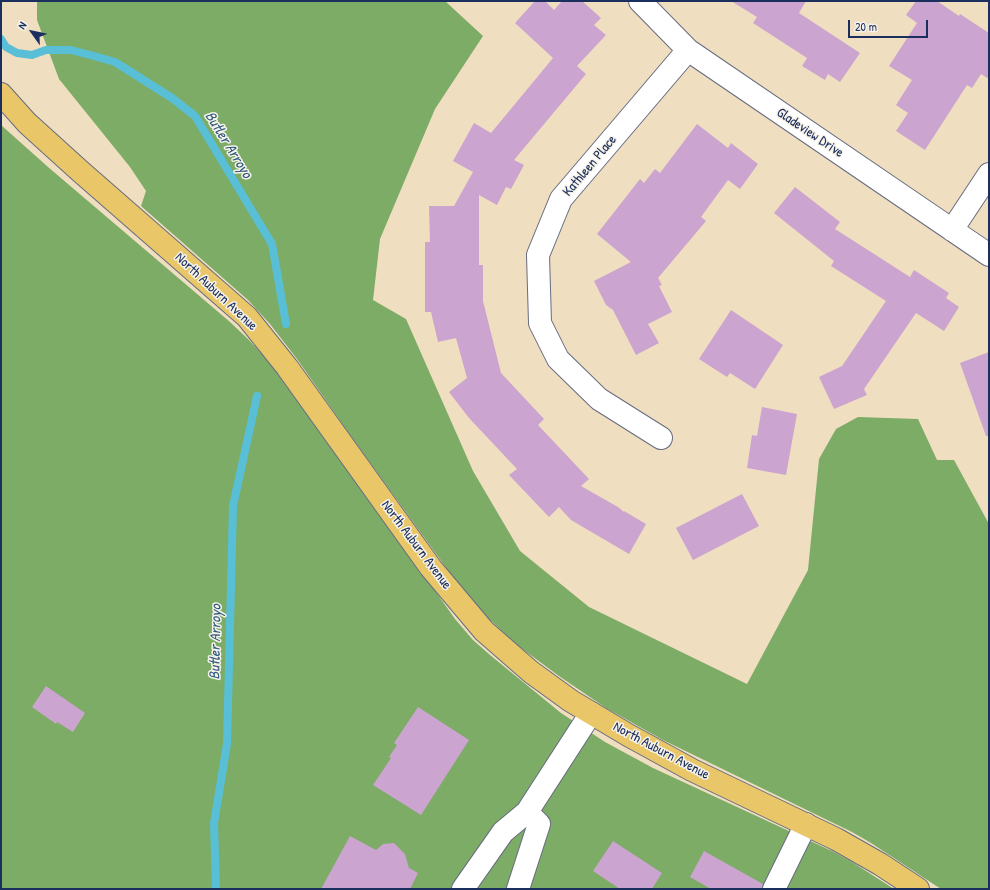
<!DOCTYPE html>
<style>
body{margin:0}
#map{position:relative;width:990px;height:890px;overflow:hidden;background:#f0dec0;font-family:"Patrick Hand",sans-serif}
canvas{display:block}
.frame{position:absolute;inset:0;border:2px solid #1b2f5e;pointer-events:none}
.north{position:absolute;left:12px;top:12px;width:40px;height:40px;-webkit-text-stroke:3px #f7f3e8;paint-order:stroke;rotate:303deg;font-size:11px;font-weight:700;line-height:16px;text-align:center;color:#1b2f5e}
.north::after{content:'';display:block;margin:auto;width:14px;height:18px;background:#1b2f5e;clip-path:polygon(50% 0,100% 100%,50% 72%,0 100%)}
.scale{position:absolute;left:848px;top:20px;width:80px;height:18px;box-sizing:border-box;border:2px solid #1b2f5e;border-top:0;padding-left:5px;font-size:12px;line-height:14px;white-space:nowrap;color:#1b2f5e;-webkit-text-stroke:3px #f7f3e8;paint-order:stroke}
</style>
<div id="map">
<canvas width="990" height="890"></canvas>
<div class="frame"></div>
<div class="north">N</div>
<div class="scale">20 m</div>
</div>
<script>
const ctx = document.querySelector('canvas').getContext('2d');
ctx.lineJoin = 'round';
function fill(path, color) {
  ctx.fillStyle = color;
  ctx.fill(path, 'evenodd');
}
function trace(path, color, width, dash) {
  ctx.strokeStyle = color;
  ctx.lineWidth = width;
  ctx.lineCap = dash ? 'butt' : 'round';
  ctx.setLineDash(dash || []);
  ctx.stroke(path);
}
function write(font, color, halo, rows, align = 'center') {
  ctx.font = font + ' "Patrick Hand",sans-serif';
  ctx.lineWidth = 3;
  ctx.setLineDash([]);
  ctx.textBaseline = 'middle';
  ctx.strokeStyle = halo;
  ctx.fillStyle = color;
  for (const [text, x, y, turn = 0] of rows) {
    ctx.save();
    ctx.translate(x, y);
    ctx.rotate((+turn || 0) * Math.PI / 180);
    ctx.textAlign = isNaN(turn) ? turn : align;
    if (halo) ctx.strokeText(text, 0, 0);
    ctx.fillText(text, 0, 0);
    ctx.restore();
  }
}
const forest = new Path2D(`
 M 37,1 L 445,1 L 483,36 L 435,109 L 380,239 L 373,300 L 406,319 L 473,471 L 520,551 L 589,607 L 747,684 L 808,570 L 819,459 L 836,429 L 858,417 L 918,419 L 937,460 L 954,460 L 989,524 L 989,889 L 941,889 L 871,843 L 852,832 L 663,740 L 606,708 L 559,676 L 517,645 L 486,616 L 450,573 L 353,439 L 297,359 L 270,324 L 248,300 L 141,206 L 146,191 L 130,167 L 59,79 L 37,20 Z
 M 1,125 L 48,167 L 230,322 L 249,340 L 271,364 L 301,401 L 455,619 L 473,640 L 490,655 L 561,713 L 605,742 L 653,768 L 832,851 L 852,862 L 894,889 L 1,889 Z`);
const stream = new Path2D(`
 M 1,39 L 6,47 L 17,53 L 32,55 L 46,50 L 71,50 L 94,56 L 115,62 L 172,98 L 195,116 L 272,244 L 286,324
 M 216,889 L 214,823 L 227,744 L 233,506 L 257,396`);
const building = new Path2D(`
 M 535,1 L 545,1 L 554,10 L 562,1 L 582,1 L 601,18 L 594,25 L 606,35 L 577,66 L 586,74 L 514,160 L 524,165 L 511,189 L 506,187 L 497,205 L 479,195 L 479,265 L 483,265 L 483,301 L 501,373 L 544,419 L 538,425 L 589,479 L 581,486 L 618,507 L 624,512 L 624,511 L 646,524 L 629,554 L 571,520 L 559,507 L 549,517 L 509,475 L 517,469 L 469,418 L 449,392 L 467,378 L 456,338 L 438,342 L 431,312 L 425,312 L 425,242 L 430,242 L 429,206 L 454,206 L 473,172 L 453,161 L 474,123 L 491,133 L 553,58 L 515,23 Z
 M 731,1 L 806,1 L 799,13 L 860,53 L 840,82 L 828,74 L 825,80 L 802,66 L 807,58 L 753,23 L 757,17 Z
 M 916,1 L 937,1 L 959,16 L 960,14 L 989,33 L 989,79 L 981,74 L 972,88 L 967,85 L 925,150 L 896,131 L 908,113 L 896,105 L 912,80 L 889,66 L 917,23 L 906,15 Z
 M 697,124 L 728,148 L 731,143 L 758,164 L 740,189 L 728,180 L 701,217 L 706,221 L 658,278 L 662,285 L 659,286 L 672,312 L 648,324 L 659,343 L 636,355 L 613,310 L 606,305 L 594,281 L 631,262 L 597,234 L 640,179 L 644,183 L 655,169 L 660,173 Z
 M 795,187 L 840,222 L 835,229 L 910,277 L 914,270 L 949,293 L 946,298 L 959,307 L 944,331 L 916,313 L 864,389 L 867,395 L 834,409 L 819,377 L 842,366 L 886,301 L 831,266 L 834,261 L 774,213 Z
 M 731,310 L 783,345 L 755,389 L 730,373 L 727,377 L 699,359 Z
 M 989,352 L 989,436 L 986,436 L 960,363 Z
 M 762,407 L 797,414 L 786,475 L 747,468 L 752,435 L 757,436 Z
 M 742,494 L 759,526 L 693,560 L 676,528 Z
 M 46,686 L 85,713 L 73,732 L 57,722 L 56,724 L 32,707 Z
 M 418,707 L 469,740 L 421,815 L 373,785 L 391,758 L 389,757 L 397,745 L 394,743 Z
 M 350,836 L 376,850 L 383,844 L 394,843 L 405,854 L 409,868 L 418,873 L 410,889 L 321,889 Z
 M 613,841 L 662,873 L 652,889 L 620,889 L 593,871 Z
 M 704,851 L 763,884 L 762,889 L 711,889 L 690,877 Z`);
const minor = new Path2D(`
 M 640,1 L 688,50 L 989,255
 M 952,230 L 989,174
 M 661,438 L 599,399 L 558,359 L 540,323 L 538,255 L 561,199 L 688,50
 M 463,889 L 503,832 L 527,812 L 591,713
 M 518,889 L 539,824 L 527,812
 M 774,889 L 806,824`);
const major = new Path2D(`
 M 1,94 L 27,123 L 80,171 L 247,317 L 287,367 L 431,568 L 484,631 L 531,672 L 571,701 L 628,735 L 692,770 L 836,839 L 880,864 L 918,889`);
const streetNames = [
 ["Gladeview Drive",810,133,34],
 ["Kathleen Place",590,166,-50],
 ["North Auburn Avenue",216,292,43],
 ["North Auburn Avenue",416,545,53],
 ["North Auburn Avenue",661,751,28]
];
const waterNames = [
 ["Butler Arroyo",228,145,58],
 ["Butler Arroyo",216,642,-89]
];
fill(forest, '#7cac66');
trace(stream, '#59bfd7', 8);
fill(building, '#cba4cf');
trace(minor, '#666c80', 24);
trace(major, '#666c80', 24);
trace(minor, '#fff', 22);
trace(major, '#e9c769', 22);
write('14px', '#1b2f5e', '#f7f3e8', streetNames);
write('italic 15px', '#2e5a82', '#f7f3e8', waterNames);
</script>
